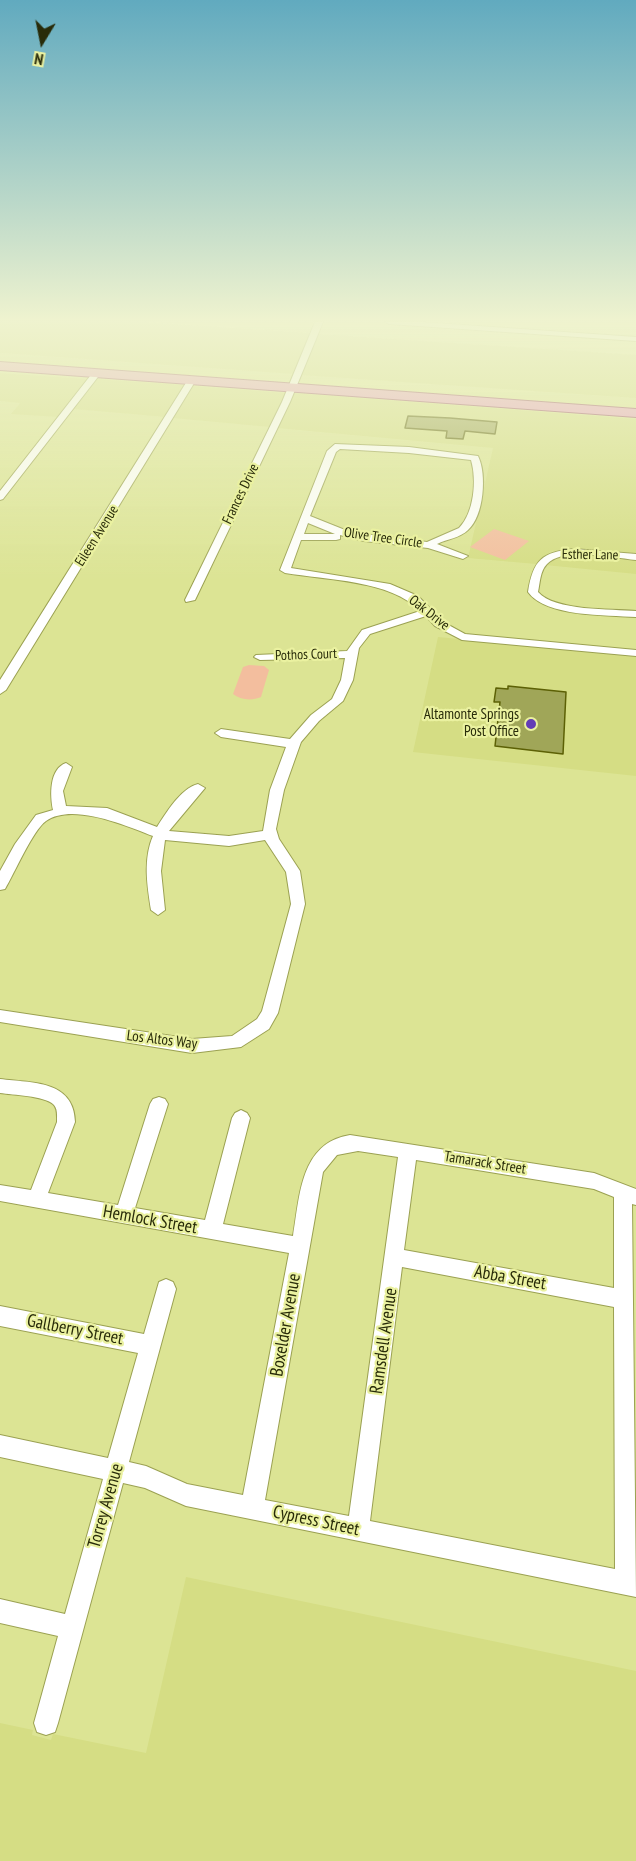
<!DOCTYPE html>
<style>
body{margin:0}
#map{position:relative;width:636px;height:1861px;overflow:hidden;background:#dce494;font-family:"PT Sans Narrow",sans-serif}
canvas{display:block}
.north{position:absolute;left:12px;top:12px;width:60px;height:60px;-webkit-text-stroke:4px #eaf1a0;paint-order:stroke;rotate:190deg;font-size:16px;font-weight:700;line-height:24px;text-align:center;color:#282b09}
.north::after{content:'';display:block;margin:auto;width:21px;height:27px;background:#282b09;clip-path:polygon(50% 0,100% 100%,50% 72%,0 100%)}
</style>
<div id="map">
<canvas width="636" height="1861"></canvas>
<div class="north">N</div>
</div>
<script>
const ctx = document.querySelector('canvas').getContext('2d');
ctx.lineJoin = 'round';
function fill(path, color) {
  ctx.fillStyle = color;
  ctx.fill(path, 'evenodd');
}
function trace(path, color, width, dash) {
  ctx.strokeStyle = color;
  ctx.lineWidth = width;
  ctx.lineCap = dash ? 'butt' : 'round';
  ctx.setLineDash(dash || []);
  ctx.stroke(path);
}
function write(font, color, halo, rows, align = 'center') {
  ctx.font = font + ' "PT Sans Narrow",sans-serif';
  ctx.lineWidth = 4.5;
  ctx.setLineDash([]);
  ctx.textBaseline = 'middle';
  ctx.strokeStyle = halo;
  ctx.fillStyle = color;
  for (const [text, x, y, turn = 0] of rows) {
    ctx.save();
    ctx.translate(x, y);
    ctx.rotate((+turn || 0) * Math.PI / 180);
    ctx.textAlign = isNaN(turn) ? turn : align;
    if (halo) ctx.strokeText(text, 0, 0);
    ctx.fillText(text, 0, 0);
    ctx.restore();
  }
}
const built = new Path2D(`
 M 0,322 L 146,322 L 311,333 L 293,374 L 0,353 Z
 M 318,334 L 636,355 L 636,398 L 300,375 Z
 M 0,373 L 89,379 L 59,417 L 11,414 L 20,403 L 0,401 Z
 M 96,379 L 186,385 L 166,417 L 74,409 L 66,418 Z
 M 193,386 L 287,393 L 270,427 L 173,418 Z
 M 294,393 L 636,419 L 636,554 L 563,549 L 550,552 L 536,564 L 468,558 L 493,448 L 277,428 Z
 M 575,554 L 636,559 L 636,574 L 545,565 L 556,556 Z
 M 438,637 L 636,656 L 636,776 L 413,752 Z
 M 186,1577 L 636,1671 L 636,1861 L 0,1861 L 0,1723 L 33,1730 L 32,1735 L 51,1740 L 53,1734 L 146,1753 Z`);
const green = new Path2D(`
 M 494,529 L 529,541 L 505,560 L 470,547 Z
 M 249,665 L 264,666 L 269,670 L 261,697 C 252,701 240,700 233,694 L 243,667 Z`);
const building = new Path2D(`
 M 408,416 L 450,418 L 497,422 L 495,434 L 465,431 L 463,439 L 446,438 L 447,431 L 405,428 Z
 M 508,686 L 566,692 L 563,754 L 495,746 L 500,702 L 494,702 L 496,688 L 508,689 Z`);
const minor = new Path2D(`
 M 315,322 L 323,322 L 290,402 L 195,600 L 186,602 L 185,600 L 282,402 Z
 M 385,322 L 421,322 L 636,337 L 636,341 L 389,324 Z
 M 94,371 L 101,373 L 3,499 L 0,500 L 0,491 Z
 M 189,378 L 196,380 L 6,690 L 0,694 L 0,680 Z
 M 335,444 L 409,447 L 478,456 C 487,474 484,516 468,530 C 460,538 447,539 437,544 L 468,556 L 463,559 L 428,548 L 364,541 L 340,535 L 340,539 L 336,540 L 301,540 L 291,568 L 390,584 L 418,596 L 443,622 L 465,634 L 636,650 L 636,656 L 462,640 L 435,626 L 426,616 L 370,634 L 359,648 L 353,680 L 343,701 L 319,721 L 301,742 L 284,790 L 276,829 L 279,839 L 300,871 L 305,904 L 278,1013 L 269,1029 L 241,1047 L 192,1053 L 0,1022 L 0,1010 L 192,1039 L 232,1036 L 257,1019 L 262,1011 L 291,904 L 286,872 L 265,840 L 229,846 L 165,840 L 161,871 L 165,910 L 158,915 L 151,910 C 147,885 143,859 153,836 C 127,826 72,802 46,821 C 33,830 14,874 5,889 L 0,890 L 0,871 L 15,844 L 36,815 L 53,810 C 50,796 49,769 66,763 L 72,767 L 63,791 L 66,806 L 107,808 L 157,827 C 166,813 181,788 198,784 L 205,788 L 169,831 L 229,836 L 263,831 L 270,790 L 286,747 L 221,737 L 215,733 L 221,729 L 290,739 L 311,715 L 332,699 L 341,680 L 345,658 L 260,660 L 254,657 L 256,655 L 347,651 L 362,630 L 420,611 C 391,580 326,580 285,573 L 280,570 L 327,451 ZM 340,449 L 409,453 L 471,460 C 477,480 474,513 459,528 L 427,542 L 350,532 L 310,516 L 336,452 ZM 308,523 L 335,534 L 304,534 Z
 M 574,549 L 636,554 L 636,560 C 614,558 564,546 547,564 C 540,571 540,583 538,592 C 554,611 612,609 636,611 L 636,617 C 606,615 546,617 528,592 C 533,560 542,552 574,549 Z
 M 0,1079 C 32,1083 74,1080 75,1122 L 48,1193 L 118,1205 L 150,1104 L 153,1099 L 159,1097 L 165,1099 L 168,1104 L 135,1208 L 205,1220 L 232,1118 L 235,1113 L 241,1110 L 247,1113 L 250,1118 L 223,1224 L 293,1236 C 300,1196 300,1143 350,1135 L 594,1173 L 636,1189 L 636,1205 L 632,1204 L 636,1597 L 186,1506 L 145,1488 L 123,1483 L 58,1723 L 55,1732 L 46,1735 L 37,1732 L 34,1723 L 58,1636 L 0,1623 L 0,1599 L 65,1614 L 103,1479 L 0,1457 L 0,1435 L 108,1458 L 138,1353 L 0,1326 L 0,1306 L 144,1334 L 159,1282 L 166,1279 L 173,1282 L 176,1289 L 129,1462 L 146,1466 L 187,1484 L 243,1495 L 289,1253 L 0,1201 L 0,1185 L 31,1190 L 57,1122 C 57,1116 58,1108 53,1104 C 44,1096 13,1095 0,1093 ZM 358,1151 L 398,1157 L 349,1516 L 265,1500 L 323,1172 L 337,1155 ZM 416,1160 L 594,1189 L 614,1197 L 614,1288 L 404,1250 ZM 402,1267 L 614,1307 L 615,1569 L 370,1521 Z`);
const primary = new Path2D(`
 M 0,362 L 636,409 L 636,417 L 0,370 Z`);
const markers = [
 [531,724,6,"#633db6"]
];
const farStreetnames = [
 ["Frances Drive",241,494,-64],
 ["Eileen Avenue",97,536,-58],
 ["Olive Tree Circle",383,538,8],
 ["Esther Lane",590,555,1],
 ["Oak Drive",429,613,38],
 ["Pothos Court",306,655,-2]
];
const poiNames = [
 ["Altamonte Springs",519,715],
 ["Post Office",519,732]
];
const streetNames = [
 ["Los Altos Way",162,1040,7],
 ["Tamarack Street",485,1163,9]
];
const nearStreetnames = [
 ["Hemlock Street",150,1220,10],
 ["Abba Street",510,1278,10],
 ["Boxelder Avenue",286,1325,-80],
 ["Gallberry Street",75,1330,11],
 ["Ramsdell Avenue",384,1341,-82],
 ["Torrey Avenue",106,1506,-74],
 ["Cypress Street",316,1521,12]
];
fill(built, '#d5dd84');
fill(green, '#f3be9e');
fill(building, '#a0a658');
trace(building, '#5c6005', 1.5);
trace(minor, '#9ba152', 2);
trace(primary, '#994a65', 2);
fill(minor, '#fff');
fill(primary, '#e69cc0');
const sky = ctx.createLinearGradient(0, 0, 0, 582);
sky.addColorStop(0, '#61aabf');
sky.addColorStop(0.55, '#eff3cf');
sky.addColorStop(1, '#eff3cf00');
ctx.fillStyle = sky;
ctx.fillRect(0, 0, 636, 582);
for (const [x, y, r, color] of markers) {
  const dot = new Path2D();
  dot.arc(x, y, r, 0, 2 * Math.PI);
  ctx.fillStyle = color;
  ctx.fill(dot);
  trace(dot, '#eaf1a0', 2);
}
write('14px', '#282b09', '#eaf1a0', farStreetnames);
write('15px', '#282b09', '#eaf1a0', poiNames, 'right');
write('15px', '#282b09', '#eaf1a0', streetNames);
write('18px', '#282b09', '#eaf1a0', nearStreetnames);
</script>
